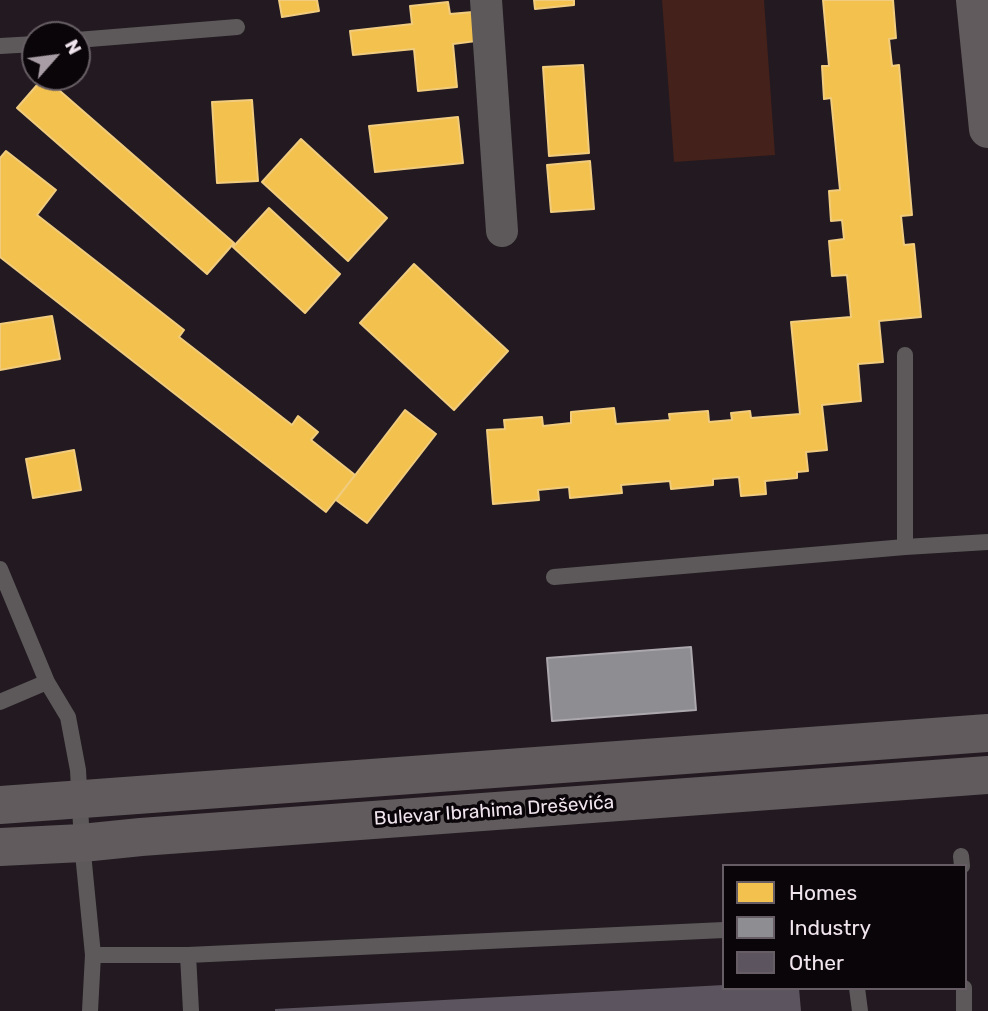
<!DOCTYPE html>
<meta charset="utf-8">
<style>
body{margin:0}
#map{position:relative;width:988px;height:1011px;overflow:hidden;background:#221a20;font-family:Rubik,sans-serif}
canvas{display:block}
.legend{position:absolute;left:722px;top:864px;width:245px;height:126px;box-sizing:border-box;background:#0a0509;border:2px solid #665e64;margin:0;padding:9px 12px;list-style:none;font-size:21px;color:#f0e4ed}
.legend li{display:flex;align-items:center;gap:14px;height:35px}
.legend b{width:35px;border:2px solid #665e64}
.north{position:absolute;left:21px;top:21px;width:70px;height:70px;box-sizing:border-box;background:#0a0509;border:2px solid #665e64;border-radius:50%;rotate:62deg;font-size:19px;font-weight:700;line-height:28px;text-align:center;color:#f0e4ed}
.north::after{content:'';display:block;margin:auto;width:24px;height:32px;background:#a89da5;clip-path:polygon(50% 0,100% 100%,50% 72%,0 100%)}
</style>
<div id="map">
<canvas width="988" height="1011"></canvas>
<ul class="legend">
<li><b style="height:19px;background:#f2c14e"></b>Homes</li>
<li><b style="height:19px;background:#8d8d92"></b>Industry</li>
<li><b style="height:19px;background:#5c5560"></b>Other</li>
</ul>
<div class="north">N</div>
</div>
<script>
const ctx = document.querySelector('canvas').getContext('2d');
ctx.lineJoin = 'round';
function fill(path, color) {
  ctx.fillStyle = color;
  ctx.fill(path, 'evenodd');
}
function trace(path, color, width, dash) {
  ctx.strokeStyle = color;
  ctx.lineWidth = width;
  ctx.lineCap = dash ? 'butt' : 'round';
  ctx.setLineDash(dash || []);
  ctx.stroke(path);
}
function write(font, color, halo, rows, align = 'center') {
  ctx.font = font + ' Rubik,sans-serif';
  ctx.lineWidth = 7;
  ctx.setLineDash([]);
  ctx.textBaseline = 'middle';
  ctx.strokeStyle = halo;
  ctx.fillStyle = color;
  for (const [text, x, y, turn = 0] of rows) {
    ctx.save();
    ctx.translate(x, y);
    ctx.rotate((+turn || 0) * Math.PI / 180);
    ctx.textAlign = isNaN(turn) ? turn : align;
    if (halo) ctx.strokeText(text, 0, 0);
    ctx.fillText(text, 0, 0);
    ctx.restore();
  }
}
const green = new Path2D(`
 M 662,0 L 764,0 L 775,155 L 674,162 Z`);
const homes = new Path2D(`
 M 279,0 L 317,0 L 319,11 L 282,17 Z
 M 534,0 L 574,0 L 574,5 L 535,9 Z
 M 823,0 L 893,0 L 896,38 L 889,39 L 892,66 L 899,65 L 912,215 L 901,216 L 904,245 L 914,244 L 921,317 L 879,321 L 883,362 L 858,364 L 861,401 L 822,405 L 827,450 L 806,452 L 808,471 L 797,472 L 797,478 L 765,481 L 766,494 L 741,496 L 739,477 L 713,479 L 713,485 L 671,489 L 670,481 L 621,485 L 622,493 L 570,498 L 569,487 L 538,490 L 539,500 L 493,504 L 487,430 L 505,429 L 504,420 L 542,417 L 543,426 L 571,423 L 571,412 L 614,408 L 616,424 L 670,420 L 669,414 L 708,411 L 709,422 L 732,420 L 731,413 L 750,411 L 751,418 L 800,414 L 791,322 L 851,317 L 847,275 L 832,276 L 829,241 L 844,239 L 842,220 L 831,221 L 829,191 L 840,190 L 831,98 L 824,99 L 822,66 L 829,66 Z
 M 448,2 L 450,14 L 473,12 L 476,41 L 453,44 L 457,87 L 418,91 L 414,49 L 353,55 L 350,31 L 412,24 L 410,6 Z
 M 583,65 L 589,153 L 549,156 L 543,67 Z
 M 44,77 L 234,243 L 207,274 L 17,108 Z
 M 252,100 L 258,181 L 217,183 L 212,102 Z
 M 458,117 L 463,163 L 375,172 L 369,126 Z
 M 301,139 L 387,218 L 348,261 L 262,182 Z
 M 6,151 L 56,190 L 37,215 L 184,330 L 179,337 L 292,425 L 298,416 L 318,432 L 311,440 L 355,475 L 326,512 L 0,257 L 0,158 Z
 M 590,161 L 594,209 L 551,212 L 547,165 Z
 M 269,208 L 340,274 L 305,313 L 233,247 Z
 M 414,264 L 508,351 L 454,410 L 360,323 Z
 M 52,316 L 60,359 L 0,370 L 0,324 Z
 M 405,410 L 436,434 L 367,523 L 336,500 Z
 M 74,450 L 81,490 L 33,498 L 26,459 Z`);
const industry = new Path2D(`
 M 691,647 L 696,710 L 552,721 L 547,658 Z`);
const building = new Path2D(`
 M 724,985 L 724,988 L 799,988 L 801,1011 L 275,1011 L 275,1009 Z`);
const lane = new Path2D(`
 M 77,40 L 237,27
 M 0,46 L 35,44
 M 905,547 L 905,355
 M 0,569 L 47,682 L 68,717 L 78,770 L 82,843 L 93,955 L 90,1011
 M 554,577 L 905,547 L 988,542
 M 0,702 L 47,682
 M 961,856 L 962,866
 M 93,955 L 188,955 L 724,930
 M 188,955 L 191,1011
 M 857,988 L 860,1011
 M 964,988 L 964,1011`);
const street = new Path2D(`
 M 486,0 L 502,231`);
const secondary = new Path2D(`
 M 975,0 L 988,129
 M 0,805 L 988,733
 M 0,847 L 82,843 L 141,837 L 988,775`);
const streetNames = [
 ["Bulevar Ibrahima Dreševića",494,811,-4]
];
fill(green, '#44211a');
fill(homes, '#f2c14e');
trace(homes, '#f1cc7e', 2);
fill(industry, '#8d8d92');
trace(industry, '#aba7ad', 2);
fill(building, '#5c5560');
trace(lane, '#5d595a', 16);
trace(street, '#5d595a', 32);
trace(secondary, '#615b5d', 38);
write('19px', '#f0e4ed', '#0a0509', streetNames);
</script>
